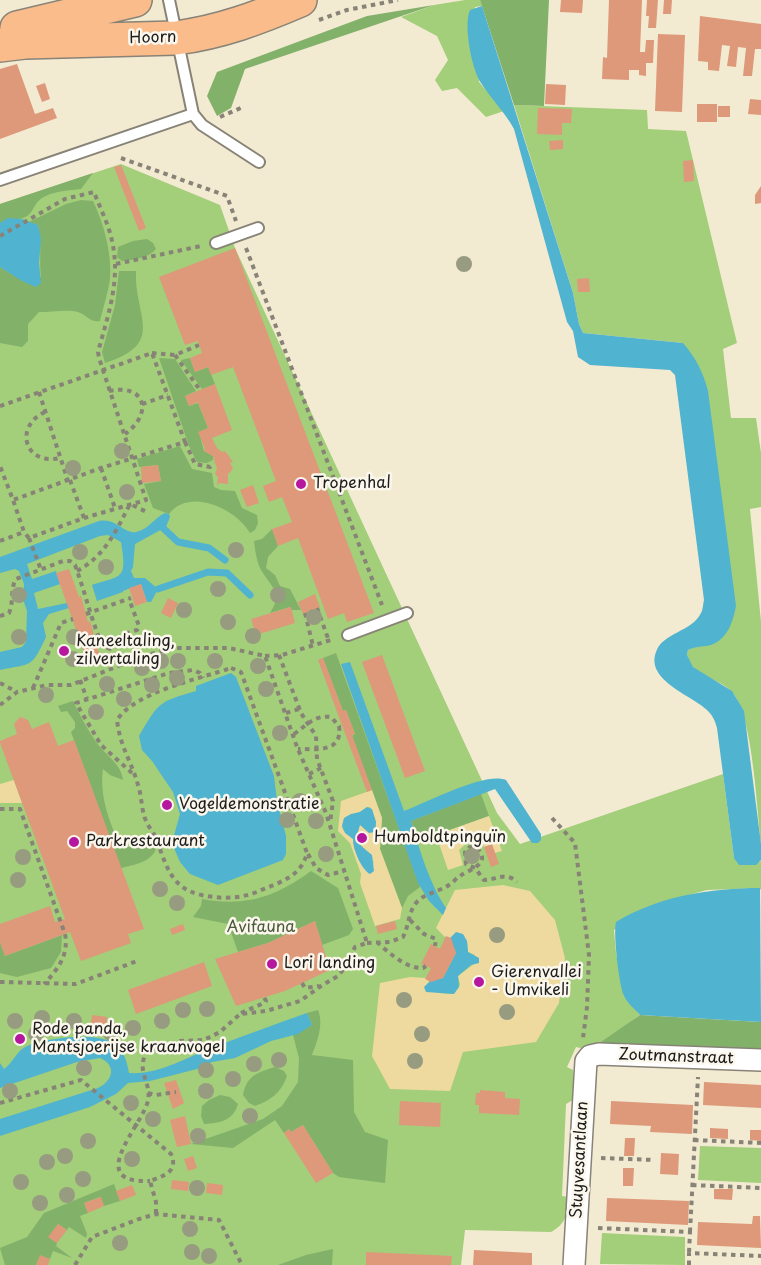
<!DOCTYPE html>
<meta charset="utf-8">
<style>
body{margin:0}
canvas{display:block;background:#f3ead2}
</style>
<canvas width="761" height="1265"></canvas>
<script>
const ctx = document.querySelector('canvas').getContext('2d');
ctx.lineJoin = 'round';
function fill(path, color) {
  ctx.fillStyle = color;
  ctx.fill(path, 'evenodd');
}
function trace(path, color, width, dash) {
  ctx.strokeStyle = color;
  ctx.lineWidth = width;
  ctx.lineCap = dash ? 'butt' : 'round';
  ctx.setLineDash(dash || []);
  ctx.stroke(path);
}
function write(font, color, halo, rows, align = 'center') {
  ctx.font = font + ' "Playpen Sans",sans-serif';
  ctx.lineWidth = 5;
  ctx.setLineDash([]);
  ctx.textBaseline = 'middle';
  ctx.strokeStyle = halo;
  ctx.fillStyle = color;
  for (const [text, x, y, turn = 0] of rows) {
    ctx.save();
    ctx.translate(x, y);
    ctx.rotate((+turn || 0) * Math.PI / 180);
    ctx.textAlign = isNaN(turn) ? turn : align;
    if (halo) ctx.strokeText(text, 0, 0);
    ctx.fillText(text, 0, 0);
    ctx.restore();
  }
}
const green = new Path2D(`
 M 465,0 L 480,0 L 482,6 L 475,7 L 479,82 L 504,111 L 486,117 L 457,88 L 442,91 L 435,80 L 448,60 L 437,36 L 401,17 L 434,5 Z
 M 514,105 L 647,110 L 648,129 L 686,131 L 737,343 L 723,349 L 731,418 L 756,418 L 761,453 L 761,507 L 750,509 L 761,622 L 761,844 C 757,810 753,715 732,692 C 720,678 690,676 687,655 L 688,650 L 694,647 L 713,644 L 683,343 L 583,333 L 579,324 L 573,293 Z
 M 121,164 L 220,205 L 235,248 L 497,813 L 520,844 L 723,774 L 734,858 L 760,862 L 761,860 L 761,890 L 759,888 L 707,890 L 656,904 L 614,930 L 616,953 L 624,996 L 640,1015 C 625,1025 594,1054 576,1047 L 567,1067 L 573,1070 L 573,1100 L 566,1104 L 562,1196 L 569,1197 C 568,1213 566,1224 551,1232 L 465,1230 L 461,1265 L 0,1265 L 0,204 Z
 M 700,1146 L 761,1148 L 761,1183 L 698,1180 Z
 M 602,1233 L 685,1237 L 685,1265 L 600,1264 Z`);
const forest = new Path2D(`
 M 480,0 L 549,0 L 544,106 L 514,105 Z
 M 434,5 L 245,69 L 231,108 L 217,116 L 207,96 L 217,72 L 367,16 Z
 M 93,173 L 81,189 C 66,191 45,191 36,204 C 32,210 31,215 23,218 C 15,221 11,217 0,223 L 0,204 Z
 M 81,200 L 93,201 C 104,224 112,253 110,279 C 108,293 103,308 100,321 C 90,323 87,315 78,312 C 69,309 50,312 39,312 L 28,324 L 28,341 L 22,347 L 0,343 L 0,267 L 11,274 L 41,277 C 39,260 42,243 38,225 L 29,222 L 66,204 Z
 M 147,239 L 153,243 L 156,249 C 149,258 133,260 122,261 L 117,257 L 118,247 L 133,241 Z
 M 119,271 L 136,271 C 134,317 167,343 105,363 L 102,352 L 115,305 Z
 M 159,358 L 175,359 L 196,391 L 185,396 L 189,406 L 198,403 L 208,428 L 199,432 L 204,451 L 213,456 L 213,460 L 207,463 L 197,462 L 189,446 Z
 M 190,358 L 195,372 L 208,367 L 215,384 L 202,389 L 181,360 Z
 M 180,446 L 192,469 L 212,473 L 214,487 L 221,490 L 235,491 L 242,508 L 257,515 L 258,523 L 255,530 L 250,533 C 236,509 190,487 169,514 L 153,508 L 144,484 L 161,481 L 158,465 L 139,467 L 137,459 Z
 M 272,529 L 278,546 L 268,557 L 266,568 L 275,575 L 280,586 L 290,589 L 301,610 L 291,610 L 290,607 L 270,613 C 285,591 268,585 259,566 C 256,558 255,549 254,541 L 262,539 Z
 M 336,653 L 420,887 L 408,896 L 402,908 L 380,849 L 382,818 L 352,736 L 355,734 L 346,710 L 343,711 L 323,658 Z
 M 73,701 C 80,715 87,729 96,742 C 106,756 121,763 123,780 L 110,775 L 103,769 C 99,797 110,824 122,849 L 151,840 L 156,849 C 151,862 134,865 121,868 L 71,732 L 75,728 L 75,722 L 67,711 L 61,712 L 58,706 Z
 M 481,794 L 489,816 L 418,841 L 411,821 Z
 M 311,871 L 338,888 L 353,929 L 349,935 L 322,945 L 315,921 L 268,943 L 238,952 L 228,924 L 193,917 L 201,906 L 202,899 C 245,907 276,897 311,871 Z
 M 62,935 L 61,952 L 51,968 L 17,977 L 0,973 L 0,942 L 5,956 Z
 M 318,1010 C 324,1024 317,1042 312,1055 L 353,1060 L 354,1112 L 365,1132 L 388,1140 L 385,1183 L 339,1177 L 333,1173 L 303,1125 L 291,1132 L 289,1129 L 284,1133 L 275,1120 L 233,1148 L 191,1144 L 263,1119 L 282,1106 L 298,1082 L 299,1058 L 293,1035 L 312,1025 L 307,1013 Z
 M 640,1015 L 761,1022 L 761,1052 L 598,1044 Z
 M 275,1067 L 284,1071 L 287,1076 C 281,1093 271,1100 255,1106 L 249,1103 L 243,1095 C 247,1075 257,1073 275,1067 Z
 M 220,1095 L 230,1097 L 238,1104 C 233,1121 220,1123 204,1124 L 201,1116 L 202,1106 L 209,1100 Z
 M 114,1184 L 120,1201 L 104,1206 L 100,1197 L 84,1203 L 88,1213 L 80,1216 L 87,1234 L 86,1238 L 69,1227 L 67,1230 L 58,1224 L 49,1237 L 57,1243 L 56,1246 L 72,1258 L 53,1251 L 50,1259 L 40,1256 L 36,1265 L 5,1265 L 0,1248 L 27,1237 L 44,1213 Z
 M 333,1249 L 332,1265 L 278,1265 L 306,1255 Z`);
const sand = new Path2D(`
 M 14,780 L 22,803 L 0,803 L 0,784 Z
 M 372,790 L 382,818 L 380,849 L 402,908 L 400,919 L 375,926 L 360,883 L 361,874 L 350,843 L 338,831 L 341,801 ZM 370,807 L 376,822 L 376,829 L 364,829 L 362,825 L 359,825 L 358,834 L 355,837 C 362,849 368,849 374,863 L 360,862 L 354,848 L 353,838 L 343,830 C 341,812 351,818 361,811 C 370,806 360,809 370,807 Z
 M 489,816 L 502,851 L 495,853 L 491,845 L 484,847 L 483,844 L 476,841 L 468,842 L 459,850 L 463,865 L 448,870 L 436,835 Z
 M 503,885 L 530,891 L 555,920 L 565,958 L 559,1003 L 536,1042 L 463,1052 L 450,1091 L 390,1089 L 372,1056 L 380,983 L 410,977 L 426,978 L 439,993 L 453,994 L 460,985 L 458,976 L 474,964 L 475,955 L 468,952 L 467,941 L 445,937 L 436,928 L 455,890 Z`);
const water = new Path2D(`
 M 482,6 L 573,293 L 579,324 L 583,333 L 683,343 C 696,358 703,372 708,391 L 736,606 C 733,621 728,639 711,645 C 703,647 696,646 688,650 L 687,655 L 693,667 L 732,691 L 744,711 L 761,844 L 761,860 L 756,865 L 739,865 L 734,858 L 717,728 C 715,721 713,716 708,711 C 694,696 645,681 656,652 C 663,632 692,632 701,613 C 703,610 703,604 704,600 L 675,375 L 670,370 L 590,365 L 578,357 L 573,331 L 567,322 L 514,129 C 505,112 491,99 481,83 C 472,70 463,25 470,10 Z
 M 8,218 L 22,219 L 38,225 L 41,239 L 39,263 L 41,283 L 36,287 L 22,281 L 0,267 L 0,223 Z
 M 165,513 L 169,514 L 170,517 L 166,527 L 135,544 L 133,567 L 131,571 L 134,578 L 145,578 L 158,589 L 151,602 L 147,602 L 141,584 L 123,591 L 123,592 L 97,601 L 92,585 C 123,575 127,580 121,542 L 108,535 L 100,536 L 27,564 L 32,579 L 56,571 L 60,584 L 34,593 L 38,609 L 67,603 L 69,608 L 49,614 L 43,623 L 46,637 C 31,669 32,663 0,670 L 0,652 L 22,647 L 26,642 L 27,611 L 23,599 L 24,584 L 19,571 L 15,569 L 0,573 L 0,557 L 99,521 C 117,518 123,534 136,532 C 148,530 155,517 165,513 Z
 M 350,662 L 404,811 C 425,803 486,771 506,780 L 541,834 L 541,840 L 538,843 L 532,843 L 495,789 L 411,821 C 419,848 430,885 446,908 L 443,915 L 429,901 L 418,883 L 341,664 Z
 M 231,673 L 236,677 L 274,776 L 277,801 L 286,836 L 286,854 L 283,860 L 218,885 L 190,874 L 180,862 L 174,848 L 173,839 L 180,814 L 173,792 L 152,761 L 142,750 L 139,736 C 159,702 158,702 196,691 L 196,686 Z
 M 367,807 L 372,809 L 376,822 L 375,832 L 369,833 L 360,825 L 356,838 L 361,846 L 372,855 L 374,871 L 370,874 C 361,869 353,849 353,839 L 345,833 L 342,826 L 344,818 L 351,814 L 360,812 Z
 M 760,888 L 761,1022 L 640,1015 C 635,1009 627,1003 624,996 C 619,985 613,934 616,922 C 659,896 711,888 760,888 Z
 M 456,932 L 463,934 L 467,941 L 468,952 L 479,958 L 479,963 L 471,965 L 458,976 L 459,987 L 454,994 L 426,992 L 424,987 L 430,981 L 443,978 L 456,953 L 450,938 Z
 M 307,1013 L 312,1025 L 298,1034 L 271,1041 L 235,1058 L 212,1062 L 201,1068 L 150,1081 L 128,1083 L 116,1094 L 90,1107 L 0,1136 L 0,1119 L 98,1088 C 113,1081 117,1065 100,1058 L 77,1062 L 0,1088 L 0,1063 L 4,1069 C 13,1063 16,1051 27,1046 C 47,1038 97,1031 115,1044 C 124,1050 127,1062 129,1073 C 159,1075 187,1057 214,1047 C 245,1035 276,1024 307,1013 Z`);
const stream = new Path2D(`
 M 163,528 L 178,542 L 209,548 L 225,560
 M 158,589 L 208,572 L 227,573 L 250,595`);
const building = new Path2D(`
 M 561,0 L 583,0 L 582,13 L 560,12 Z
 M 609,0 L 642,0 L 640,52 L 645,52 L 646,40 L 654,40 L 653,63 L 646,63 L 646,76 L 639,75 L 639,70 L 629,70 L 629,80 L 602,79 L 603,57 L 607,58 Z
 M 647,0 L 658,0 L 656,28 L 648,28 L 649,16 L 646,16 Z
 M 664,0 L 672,0 L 671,14 L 663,14 Z
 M 700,16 L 761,24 L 761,49 L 755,49 L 752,76 L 743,76 L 746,48 L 738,47 L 736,67 L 727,66 L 730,46 L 722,45 L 719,71 L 708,70 L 708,62 L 698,61 Z
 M 658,34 L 685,35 L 682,112 L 655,111 Z
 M 17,64 L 35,114 L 53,108 L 57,118 L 0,139 L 0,69 Z
 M 45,83 L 50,99 L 42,102 L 36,86 Z
 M 546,84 L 566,85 L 565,105 L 545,104 Z
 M 750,99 L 761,100 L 761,115 L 748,114 Z
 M 697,104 L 717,104 L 717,122 L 697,122 Z
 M 718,106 L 730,106 L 730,117 L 718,117 Z
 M 538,108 L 572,109 L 571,123 L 562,123 L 562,135 L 537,134 Z
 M 563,140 L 563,149 L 550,150 L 549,141 Z
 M 693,160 L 694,181 L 684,182 L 683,161 Z
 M 121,165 L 146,228 L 139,231 L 114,167 Z
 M 761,186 L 761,203 L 755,204 L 755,195 Z
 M 235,248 L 374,613 L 347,622 L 344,613 L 328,619 L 298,538 L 278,546 L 272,529 L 292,522 L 282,497 L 269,502 L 263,486 L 276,481 L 233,367 L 211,375 L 208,367 L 195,372 L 190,358 L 202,353 L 198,341 L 185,345 L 159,277 Z
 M 589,278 L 590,292 L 578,292 L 577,279 Z
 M 215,384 L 232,430 L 212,438 L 217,448 L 222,452 L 225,451 L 233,462 L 230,463 L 233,469 L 228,474 L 228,484 L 219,483 L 217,486 L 218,477 L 215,474 L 217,469 L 213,456 L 204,451 L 205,449 L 198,432 L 208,428 L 198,402 L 189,406 L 185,396 Z
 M 158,465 L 161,481 L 142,483 L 141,467 Z
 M 253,485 L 259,503 L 247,507 L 240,490 Z
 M 69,569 L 79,597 L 81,596 L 88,622 L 90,621 L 100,656 L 87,661 L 56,573 Z
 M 141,584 L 147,602 L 135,606 L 129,588 Z
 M 315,594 L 320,607 L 303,614 L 298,602 Z
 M 168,598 L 178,603 L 171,618 L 161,613 Z
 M 291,607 L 295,623 L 256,635 L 251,619 Z
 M 382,655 L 425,771 L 405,778 L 362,662 Z
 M 323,658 L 343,711 L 346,710 L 355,734 L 352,735 L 372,790 L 367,792 L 337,712 L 318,660 Z
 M 20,717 L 28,720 L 32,729 L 49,722 L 58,746 L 74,740 L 144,929 L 128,934 L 131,943 L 81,961 L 70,932 L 5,956 L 0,942 L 0,924 L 50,906 L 55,922 L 65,919 L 0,743 L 0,741 L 17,734 L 14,724 Z
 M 492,844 L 499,864 L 491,867 L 484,847 Z
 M 315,921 L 330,970 L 285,991 L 236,1006 L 215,959 L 268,943 Z
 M 395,921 L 397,929 L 378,934 L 376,926 Z
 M 183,924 L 185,930 L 172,935 L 170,929 Z
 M 446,936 L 451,938 L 456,953 L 443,978 L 431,982 L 425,979 L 431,968 L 421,964 L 431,944 L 440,949 Z
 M 204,962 L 212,986 L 136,1014 L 128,990 Z
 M 92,1015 L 107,1017 L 106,1034 L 90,1032 Z
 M 176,1080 L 184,1103 L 173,1109 L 164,1083 Z
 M 704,1082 L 761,1085 L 761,1108 L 703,1105 Z
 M 480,1090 L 505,1092 L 505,1098 L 520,1099 L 519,1115 L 479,1113 L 479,1105 L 475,1105 L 476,1093 L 480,1093 Z
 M 400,1101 L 441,1103 L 440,1127 L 399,1125 Z
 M 611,1101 L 693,1105 L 692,1134 L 650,1132 L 651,1126 L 610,1124 Z
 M 185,1116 L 191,1144 L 177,1147 L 170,1120 Z
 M 303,1125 L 333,1173 L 316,1183 L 284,1133 L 289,1129 L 291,1132 Z
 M 710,1128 L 728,1129 L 728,1139 L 710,1138 Z
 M 750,1130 L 761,1130 L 761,1141 L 750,1140 Z
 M 625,1138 L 635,1138 L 634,1156 L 624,1156 Z
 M 661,1153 L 679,1154 L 678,1175 L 660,1174 Z
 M 193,1156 L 197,1168 L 188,1171 L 184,1159 Z
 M 623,1168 L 634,1168 L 633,1186 L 623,1186 Z
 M 172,1180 L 189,1182 L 188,1191 L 171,1189 Z
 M 207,1183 L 223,1185 L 222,1195 L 206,1193 Z
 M 132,1185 L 136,1195 L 120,1201 L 116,1191 Z
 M 714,1189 L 733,1189 L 732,1200 L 714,1199 Z
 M 101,1197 L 104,1206 L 88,1213 L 84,1203 Z
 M 607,1198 L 689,1201 L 688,1225 L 606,1221 Z
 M 753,1216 L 760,1216 L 761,1248 L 697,1245 L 698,1222 L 752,1224 Z
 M 58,1224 L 67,1230 L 57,1243 L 48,1237 Z
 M 474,1250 L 532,1253 L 532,1265 L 473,1265 Z
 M 366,1252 L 452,1256 L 451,1265 L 366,1265 Z
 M 40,1255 L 50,1259 L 48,1265 L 36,1265 Z`);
const path = new Path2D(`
 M 319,20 L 347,10 L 398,0
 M 220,117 L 243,107
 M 121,158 L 227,196 L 236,221
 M 0,236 L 65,199 L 94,192 C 100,208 109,225 112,241 C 121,280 108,315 98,352 L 99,358 L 146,500 L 84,518 L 29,538 L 24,532 L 13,500
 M 246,248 L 382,605
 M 116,264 L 201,246
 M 152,353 L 175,355 L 199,345
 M 175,355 L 200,390
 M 109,391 C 145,383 154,413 125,434
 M 39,392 L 68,481
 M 142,404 L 168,395
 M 0,406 L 152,353 L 185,442 L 101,468 L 13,500 L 0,466
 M 45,412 C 13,427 25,466 60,458
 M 185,442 L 195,464 L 210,467 L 214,463
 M 101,468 L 115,508
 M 70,480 L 84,518
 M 29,538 L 41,570
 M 0,541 L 24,532
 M 77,571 C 105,556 116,531 130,504 L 149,513
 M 317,608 L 329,641
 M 305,613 L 313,646
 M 86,614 L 131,598
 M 0,616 L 9,613 C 14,602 10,589 16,579 L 63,561 L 70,561 L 75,565 C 85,592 91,619 102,645 L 110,649 L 120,645 L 125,634 L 137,630 L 139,626 L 129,599
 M 279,655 L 301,713 L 316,736 L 317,759 L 333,801 L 330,823
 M 265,656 L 282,655 L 334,639
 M 231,668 L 241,672 L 307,853 C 301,877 280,882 259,891 C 246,897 229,899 214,897 C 174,893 169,874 157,841 C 155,834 149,828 146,821 C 141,809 142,797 138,785 C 131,760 120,747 117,720 C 135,692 199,679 231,668 Z
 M 80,680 L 87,699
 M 0,683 L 17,692
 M 33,688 L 61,623 L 73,619
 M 0,705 L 17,692 L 47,685 L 71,685 L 143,656 L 174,648 L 229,648 L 265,656 L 297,747 L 326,813 L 367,943 L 355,947 L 346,966 L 338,976 L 321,986 L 300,1001 L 266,1011 L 240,1014 L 220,1032 L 204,1040 L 180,1041 L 147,1052 C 135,1071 152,1082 148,1101 C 141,1127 84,1184 150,1181
 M 286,713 L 299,709
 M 294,734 C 307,725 314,715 331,717 L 339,726 C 343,753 316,749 298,749
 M 132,773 L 101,745 L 76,703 L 169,673 L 193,670 L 200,673 L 203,678
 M 309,774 L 321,768
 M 0,809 L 20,809 L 65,934 C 69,955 58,969 44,984
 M 552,818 L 575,843 L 589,955 L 587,1007 L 583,1038
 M 308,854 L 316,868 L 328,875 L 344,871
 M 410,920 L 424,934 L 436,939 L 435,946
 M 377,942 C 389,953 407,969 423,968 L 426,966
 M 367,943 L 390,942 L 403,937 C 409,926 408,913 416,903 C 424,893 439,892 449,885 C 453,883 456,878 460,876 C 470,869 492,864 477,848 L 470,847 L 465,852 L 466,864 L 475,868 L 484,880 C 497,880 505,871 517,882
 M 0,982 L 76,984 L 137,961
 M 302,983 L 305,988 L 319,986
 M 241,1013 L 264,1003 L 266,1001 L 264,997
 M 148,1093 L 156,1095 L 176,1092
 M 0,1103 L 81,1080 L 171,1154 C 179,1172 163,1176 150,1181 L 156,1202 L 156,1214
 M 694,1140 L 761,1143
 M 601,1158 L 655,1160
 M 692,1185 L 761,1188
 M 598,1228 L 690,1232 L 689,1253
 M 690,1232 L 698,1077
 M 75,1265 L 92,1237 L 139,1219 L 156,1214 L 219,1220 L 242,1265
 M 689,1265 L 689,1253 L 761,1256`);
const lane = new Path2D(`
 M 193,114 L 202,125 L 259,162
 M 0,180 L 193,114 L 169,0
 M 216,243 L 258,228
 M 348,635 L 407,613`);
const street = new Path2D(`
 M 574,1265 L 586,1061 L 590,1056 L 599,1054 L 761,1060`);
const primary = new Path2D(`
 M 17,28 L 135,0
 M 0,45 L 25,42 L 176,38 C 221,32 258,18 300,0`);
const trees = [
 [464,264],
 [122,451],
 [73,468],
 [127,492],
 [236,550],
 [80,552],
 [106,567],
 [218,589],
 [19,595],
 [278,595],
 [184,610],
 [314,617],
 [228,622],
 [253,636],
 [19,637],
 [74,637],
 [73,659],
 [161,661],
 [178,661],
 [215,661],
 [258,666],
 [142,668],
 [177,678],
 [107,684],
 [152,685],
 [266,689],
 [46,695],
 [124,699],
 [96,712],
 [280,733],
 [300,801],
 [287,820],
 [316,821],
 [326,854],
 [472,856],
 [23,857],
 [18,880],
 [160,889],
 [177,903],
 [497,935],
 [404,1000],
 [207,1009],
 [183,1010],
 [507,1012],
 [42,1018],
 [15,1021],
 [74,1021],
 [162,1021],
 [133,1028],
 [111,1033],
 [36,1034],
 [422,1034],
 [279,1060],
 [415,1061],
 [254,1064],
 [84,1068],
 [206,1070],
 [233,1079],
 [10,1091],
 [206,1091],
 [131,1103],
 [250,1116],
 [153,1119],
 [198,1136],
 [88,1141],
 [65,1156],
 [132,1159],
 [47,1162],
 [83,1179],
 [21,1182],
 [197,1188],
 [67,1195],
 [40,1203],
 [190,1229],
 [120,1243],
 [192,1252],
 [209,1256]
];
const markers = [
 [301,484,6,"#b5179e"],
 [64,651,6,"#b5179e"],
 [167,805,6,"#b5179e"],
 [362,838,6,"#b5179e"],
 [74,842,6,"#b5179e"],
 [272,964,6,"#b5179e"],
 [479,982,6,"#b5179e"],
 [20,1039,6,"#b5179e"]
];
const streetNames = [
 ["Hoorn",153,38,-2],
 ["Zoutmanstraat",676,1057,2],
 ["Stuyvesantlaan",580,1160,-87]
];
const poiNames = [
 ["Tropenhal",313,484],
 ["Kaneeltaling,",76,642],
 ["zilvertaling",76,660],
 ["Vogeldemonstratie",179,805],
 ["Humboldtpinguïn",374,838],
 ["Parkrestaurant",86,842],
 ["Lori landing",284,964],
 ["Gierenvallei",491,973],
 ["- Umvikeli",491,991],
 ["Rode panda,",32,1030],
 ["Mantsjoerijse kraanvogel",32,1048]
];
const parkNames = [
 ["Avifauna",261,928]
];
fill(green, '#a3ce7a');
fill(forest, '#82b16a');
fill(sand, '#eeda9e');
fill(water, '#50b3cf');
trace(stream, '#50b3cf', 7);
fill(building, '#de997a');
trace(lane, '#888377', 14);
trace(street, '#888377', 24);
trace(primary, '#888377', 36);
trace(path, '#888377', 4, [4.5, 4.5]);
trace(lane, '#fff', 10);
trace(street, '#fff', 21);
trace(primary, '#fabc8b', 33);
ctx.fillStyle = '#979b80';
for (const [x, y] of trees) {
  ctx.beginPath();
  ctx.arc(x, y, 8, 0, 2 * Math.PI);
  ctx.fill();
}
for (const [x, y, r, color] of markers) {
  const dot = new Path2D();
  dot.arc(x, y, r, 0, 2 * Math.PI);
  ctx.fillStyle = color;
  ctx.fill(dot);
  trace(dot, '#fbf7ec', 2);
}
write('16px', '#1c1c1c', '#fbf7ec', streetNames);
write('16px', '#1c1c1c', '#fbf7ec', poiNames, 'left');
write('16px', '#4b5a3d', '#fbf7ec', parkNames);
</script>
